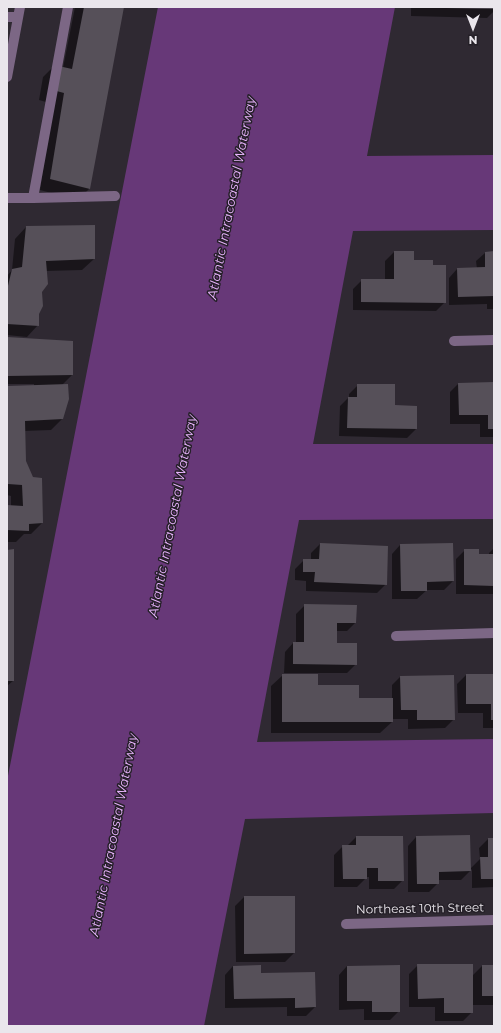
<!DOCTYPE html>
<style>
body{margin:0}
#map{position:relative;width:501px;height:1033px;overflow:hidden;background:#2f2932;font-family:Montserrat,sans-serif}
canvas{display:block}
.frame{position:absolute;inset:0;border:8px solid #eae6ec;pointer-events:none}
.north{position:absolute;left:453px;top:8px;width:40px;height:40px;-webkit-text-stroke:3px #252028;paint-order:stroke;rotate:180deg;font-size:11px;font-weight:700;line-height:16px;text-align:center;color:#eae6ec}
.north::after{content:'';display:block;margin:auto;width:14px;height:18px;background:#eae6ec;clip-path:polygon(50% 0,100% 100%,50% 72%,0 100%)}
</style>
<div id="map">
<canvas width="501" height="1033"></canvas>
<div class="frame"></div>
<div class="north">N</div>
</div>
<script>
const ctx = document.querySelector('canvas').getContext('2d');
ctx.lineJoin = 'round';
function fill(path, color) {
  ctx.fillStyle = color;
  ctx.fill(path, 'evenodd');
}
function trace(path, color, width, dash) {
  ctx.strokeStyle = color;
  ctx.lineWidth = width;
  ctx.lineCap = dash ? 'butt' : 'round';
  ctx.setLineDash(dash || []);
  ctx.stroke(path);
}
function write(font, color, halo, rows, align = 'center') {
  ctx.font = font + ' Montserrat,sans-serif';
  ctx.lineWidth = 3;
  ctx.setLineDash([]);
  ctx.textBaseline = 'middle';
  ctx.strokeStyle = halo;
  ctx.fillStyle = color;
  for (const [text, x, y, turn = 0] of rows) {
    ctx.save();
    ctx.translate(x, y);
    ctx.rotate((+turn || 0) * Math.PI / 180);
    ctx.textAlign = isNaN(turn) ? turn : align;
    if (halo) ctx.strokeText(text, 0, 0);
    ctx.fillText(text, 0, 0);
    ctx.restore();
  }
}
const water = new Path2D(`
 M 158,7 L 395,7 L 367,156 L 494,155 L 494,230 L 353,231 L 313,444 L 494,444 L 494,519 L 299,520 L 257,742 L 494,739 L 494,813 L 245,819 L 204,1026 L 7,1026 L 7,781 Z`);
const shadow = new Path2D(`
 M 75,7 L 123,7 L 89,189 L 78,200 L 40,190 L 53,104 L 39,100 L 43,77 L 54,66 L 63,68 Z
 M 411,7 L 494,7 L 494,11 L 487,18 L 411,16 Z
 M 26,227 L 94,259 L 82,270 L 46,271 L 41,291 L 38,314 L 38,325 L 27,337 L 7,335 L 7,276 L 12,270 L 15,239 Z
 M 394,252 L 413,261 L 432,266 L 445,302 L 436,311 L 353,310 L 353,289 L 362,280 L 385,280 L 385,261 Z
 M 494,252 L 494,309 L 487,309 L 487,304 L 449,305 L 449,278 L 457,269 L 477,269 L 476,261 L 485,253 Z
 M 7,338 L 72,375 L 62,385 L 62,419 L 51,430 L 24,431 L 25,461 L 42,523 L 31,534 L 24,534 L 16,542 L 7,542 L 7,506 L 11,506 L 11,496 L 7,495 L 7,387 L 34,386 L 34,384 L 7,384 Z
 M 494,383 L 494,437 L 480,437 L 480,424 L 450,424 L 450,392 L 458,384 Z
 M 358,385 L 416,429 L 407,438 L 339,436 L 340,406 L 349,397 L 349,394 Z
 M 320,544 L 386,584 L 377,593 L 306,591 L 306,581 L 295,580 L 295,569 L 304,560 L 311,560 L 311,553 Z
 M 400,545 L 453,581 L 444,590 L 427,590 L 417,599 L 392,599 L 392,554 Z
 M 494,548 L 494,594 L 456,594 L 456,559 L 465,550 L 478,555 L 489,555 L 489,553 Z
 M 7,551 L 13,681 L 7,686 Z
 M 305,605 L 356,622 L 347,631 L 336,631 L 336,644 L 356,664 L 347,673 L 284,673 L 285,652 L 293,643 L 296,643 L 296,614 Z
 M 283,675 L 358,699 L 392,699 L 392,685 L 400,677 L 454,719 L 445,728 L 408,729 L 408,719 L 392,719 L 392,722 L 380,733 L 271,733 L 271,686 Z
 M 466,675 L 494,675 L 494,728 L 483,728 L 483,713 L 458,713 L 457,684 Z
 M 356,837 L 403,880 L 394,889 L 369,889 L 369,877 L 366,877 L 366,878 L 357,887 L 334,887 L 334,855 L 343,846 L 347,846 Z
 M 416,837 L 470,869 L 480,859 L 479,848 L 488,839 L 494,839 L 494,887 L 472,888 L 472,869 L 461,880 L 438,880 L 438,883 L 429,892 L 408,892 L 408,846 Z
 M 244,897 L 294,953 L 285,962 L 236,962 L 235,906 Z
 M 418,965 L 472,976 L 482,966 L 494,966 L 494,1005 L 472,1005 L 472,1012 L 463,1021 L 435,1021 L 435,1007 L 409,1007 L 409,974 Z
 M 233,966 L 260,974 L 315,1007 L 306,1016 L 287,1016 L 287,1007 L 225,1008 L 225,975 Z
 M 347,966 L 399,1011 L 390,1020 L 364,1020 L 364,1009 L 339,1010 L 339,975 Z`);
const building = new Path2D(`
 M 84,7 L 124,7 L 90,189 L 50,179 L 64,93 L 49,89 L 54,65 L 72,69 Z
 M 446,7 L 494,7 L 494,9 L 446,8 Z
 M 95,225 L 95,259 L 46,261 L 48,284 L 42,292 L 43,306 L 39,314 L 39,326 L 7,324 L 7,290 L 12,269 L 22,267 L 26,226 Z
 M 394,251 L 414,251 L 414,260 L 433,260 L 433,265 L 446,265 L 446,303 L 361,302 L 361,279 L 394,279 Z
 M 494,251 L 494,296 L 458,297 L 457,268 L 485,267 L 485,252 Z
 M 7,337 L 73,341 L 73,375 L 7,376 Z
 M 494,382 L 494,429 L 488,429 L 488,415 L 459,415 L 458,383 Z
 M 68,384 L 69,399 L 63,419 L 25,421 L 26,461 L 33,477 L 42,478 L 43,523 L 29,524 L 29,531 L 7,530 L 7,505 L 23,506 L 22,485 L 8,484 L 7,461 L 7,386 Z
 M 357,384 L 395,384 L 395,405 L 417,406 L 417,429 L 347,428 L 348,397 L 357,397 Z
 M 320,543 L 388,546 L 387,585 L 314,582 L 315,572 L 303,572 L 303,559 L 319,559 Z
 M 453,543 L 454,581 L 427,582 L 427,591 L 401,591 L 400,544 Z
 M 14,549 L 14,681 L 7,681 L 7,550 Z
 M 464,549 L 479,549 L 479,554 L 494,554 L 494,586 L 464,585 Z
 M 304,604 L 357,605 L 356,623 L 337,623 L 337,643 L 357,643 L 357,665 L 293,664 L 293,642 L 304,642 Z
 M 282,674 L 318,674 L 318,685 L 359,685 L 359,698 L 393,698 L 393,722 L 282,722 Z
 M 466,674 L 494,674 L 494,720 L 491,720 L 491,704 L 466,704 Z
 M 454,675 L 455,720 L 417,720 L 417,710 L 401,710 L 400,676 Z
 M 470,835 L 471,871 L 439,872 L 439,884 L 417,884 L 416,836 Z
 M 356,836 L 403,836 L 404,881 L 378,881 L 378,868 L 367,868 L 367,879 L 343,879 L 342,845 L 356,845 Z
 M 488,838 L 494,838 L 494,879 L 481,879 L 480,857 L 488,857 Z
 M 244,896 L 295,896 L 295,953 L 244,954 Z
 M 417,964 L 473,964 L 473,1013 L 444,1013 L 444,998 L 418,999 Z
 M 261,965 L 261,973 L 315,972 L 316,1007 L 295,1008 L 295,998 L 234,999 L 233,966 Z
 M 400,965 L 400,1012 L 372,1012 L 372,1001 L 347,1001 L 347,966 Z
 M 482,965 L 494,965 L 494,996 L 482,996 Z`);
const minor = new Path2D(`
 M 7,17 L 18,17
 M 7,77 L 20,7
 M 7,198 L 33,198 L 68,7
 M 33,198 L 115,196
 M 454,341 L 494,340
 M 396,636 L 494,633
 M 346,924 L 494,920`);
const streetNames = [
 ["Northeast 10th Street",420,909,-1]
];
const waterNames = [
 ["Atlantic Intracoastal Waterway",232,198,-79],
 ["Atlantic Intracoastal Waterway",173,516,-79],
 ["Atlantic Intracoastal Waterway",114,835,-79]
];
fill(water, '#673878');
fill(shadow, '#0007');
fill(building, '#565059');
trace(minor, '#7c6785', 10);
write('12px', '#eae6ec', '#252028', streetNames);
write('italic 13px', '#e9b4fe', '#252028', waterNames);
</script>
